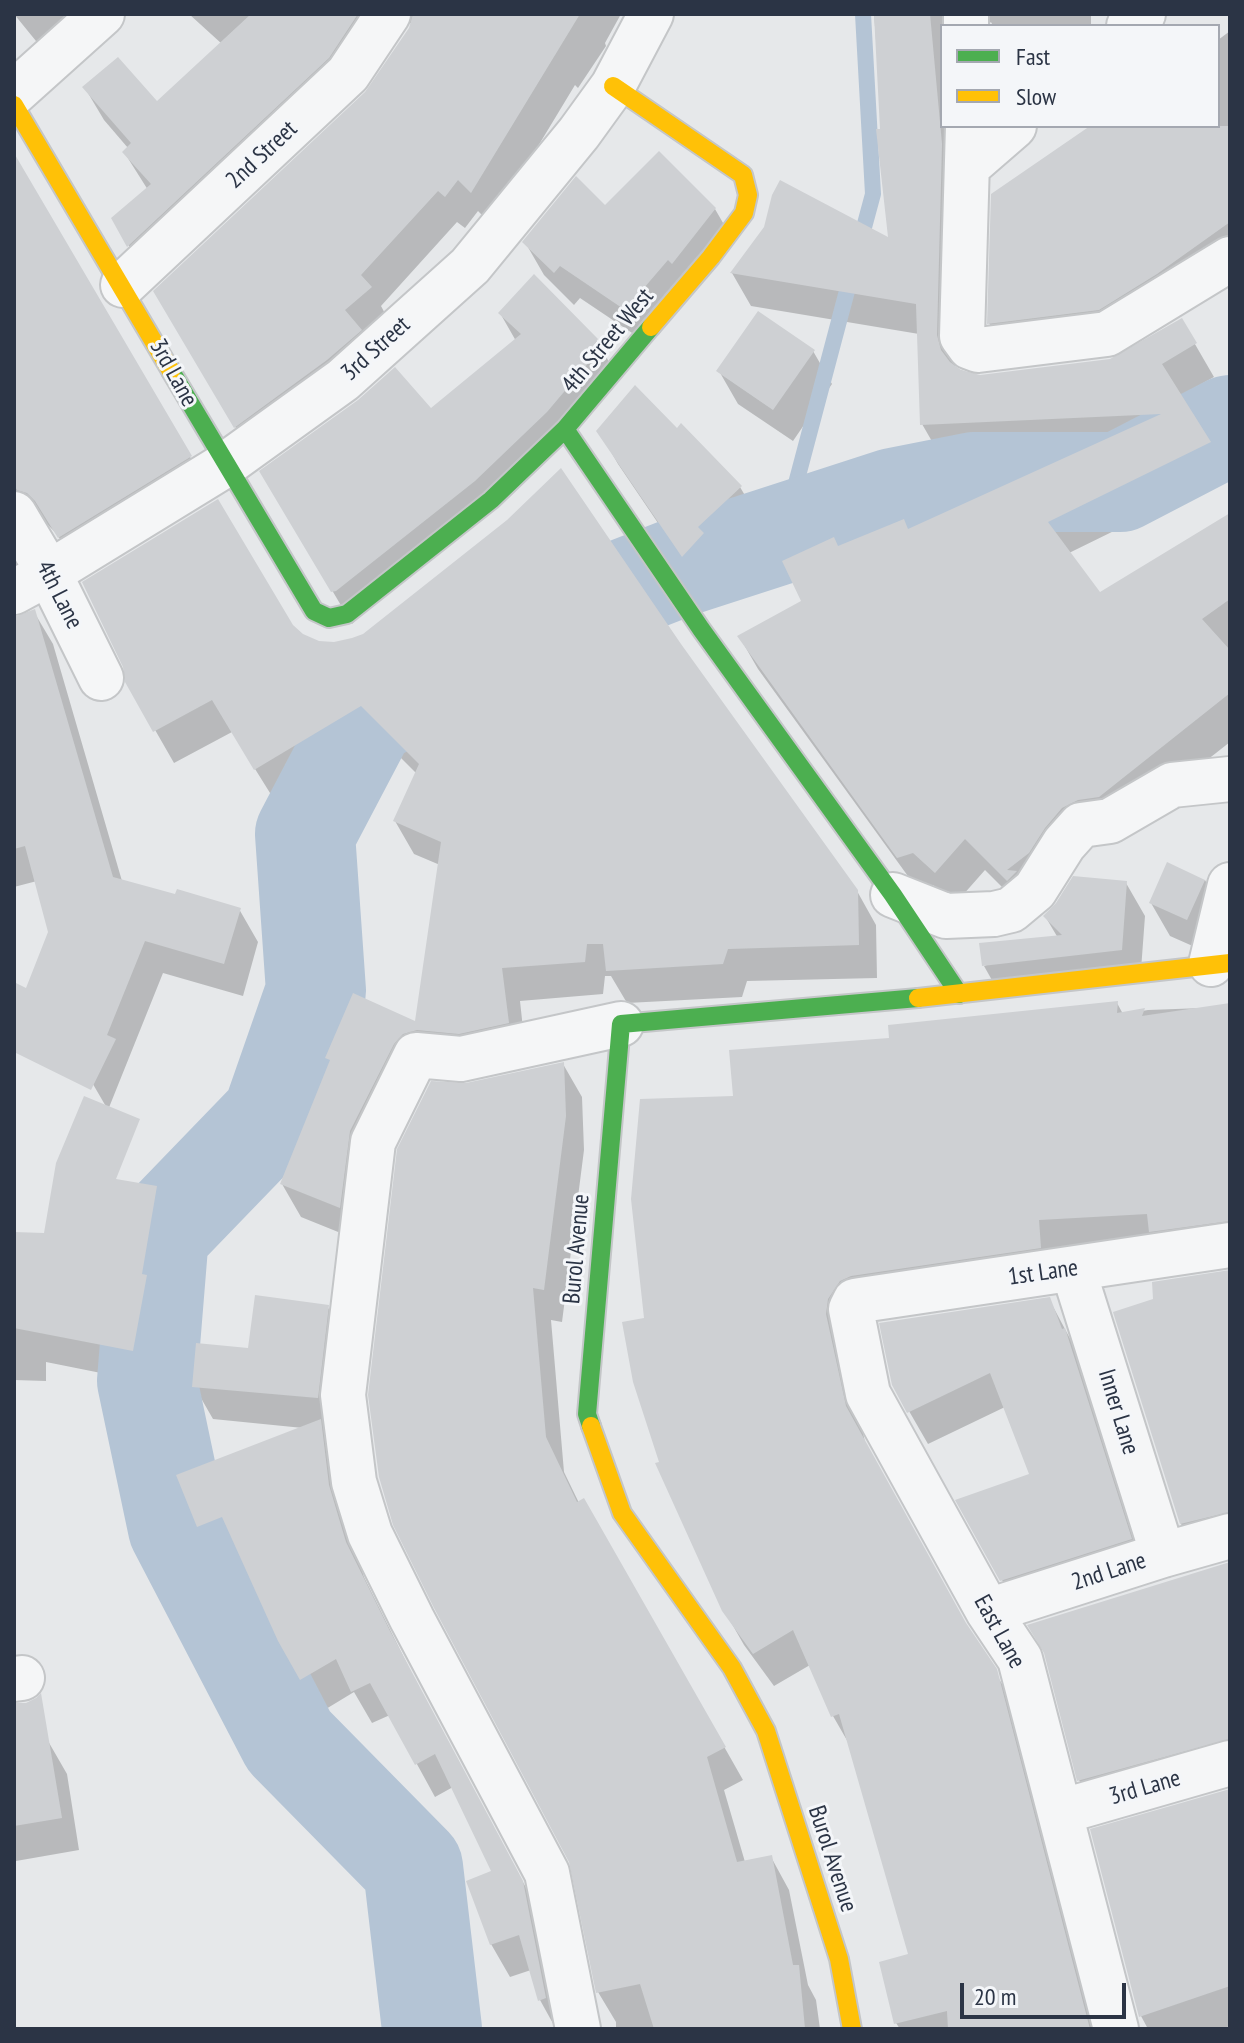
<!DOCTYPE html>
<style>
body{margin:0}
#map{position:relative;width:1244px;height:2043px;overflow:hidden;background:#e6e8ea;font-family:"PT Sans Narrow",sans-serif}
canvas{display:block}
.frame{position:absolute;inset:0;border:16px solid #2b3445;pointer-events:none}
.legend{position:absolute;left:940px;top:24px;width:280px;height:104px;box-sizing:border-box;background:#f4f6f9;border:2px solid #a4a8b1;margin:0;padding:10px 14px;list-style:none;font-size:24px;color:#2b3445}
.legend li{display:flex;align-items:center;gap:16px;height:40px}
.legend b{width:40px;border:2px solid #a4a8b1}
.scale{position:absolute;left:960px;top:1983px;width:166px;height:36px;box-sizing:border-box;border:4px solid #2b3445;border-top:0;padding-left:10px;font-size:24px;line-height:28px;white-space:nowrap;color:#2b3445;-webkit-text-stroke:6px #f4f6f9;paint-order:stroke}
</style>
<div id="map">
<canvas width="1244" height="2043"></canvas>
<div class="frame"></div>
<ul class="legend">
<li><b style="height:10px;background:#4caf50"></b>Fast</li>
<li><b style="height:10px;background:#ffc107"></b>Slow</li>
</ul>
<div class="scale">20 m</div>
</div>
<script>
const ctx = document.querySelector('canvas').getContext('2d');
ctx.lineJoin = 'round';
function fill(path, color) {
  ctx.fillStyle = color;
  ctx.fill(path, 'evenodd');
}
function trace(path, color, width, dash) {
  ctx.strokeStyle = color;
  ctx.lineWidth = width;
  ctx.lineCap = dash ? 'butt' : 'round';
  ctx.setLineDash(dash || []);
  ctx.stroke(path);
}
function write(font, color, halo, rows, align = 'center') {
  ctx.font = font + ' "PT Sans Narrow",sans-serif';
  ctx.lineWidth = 6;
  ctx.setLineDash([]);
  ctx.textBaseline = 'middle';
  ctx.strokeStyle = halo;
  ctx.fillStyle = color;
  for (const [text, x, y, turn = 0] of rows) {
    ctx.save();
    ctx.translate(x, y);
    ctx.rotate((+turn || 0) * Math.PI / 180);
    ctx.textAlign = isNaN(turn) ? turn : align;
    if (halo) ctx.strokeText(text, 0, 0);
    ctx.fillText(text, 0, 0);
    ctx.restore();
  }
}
const shadow = new Path2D(`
 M 14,14 L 97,14 L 49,57 Z
 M 189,14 L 621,14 L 605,43 L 606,46 L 578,88 L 575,85 L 491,224 L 478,211 L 465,228 L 457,222 L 381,306 L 389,321 L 254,459 L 156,291 L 370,89 L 413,23 L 395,24 L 148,278 L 113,219 L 148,190 L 124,152 L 128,148 L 104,120 L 85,88 L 157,104 L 222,44 Z
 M 874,14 L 1091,14 L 1091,26 L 991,26 L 992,23 L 987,21 L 971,26 L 942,26 L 942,126 L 1018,126 L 960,178 L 955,368 L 980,377 L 1111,361 L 1181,320 L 1214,377 L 1180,396 L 1228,475 L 1069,553 L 1100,594 L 1230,515 L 1230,742 L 1118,830 L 1097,833 L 1027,912 L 985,870 L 955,904 L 933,885 L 918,890 L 758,669 L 739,636 L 803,602 L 838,548 L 909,531 L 1084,451 L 941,457 L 922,424 L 919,334 L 751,306 L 732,273 L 891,241 Z
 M 1230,31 L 1230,268 L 1008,356 L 989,323 L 1093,126 L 1218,126 L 1218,40 Z
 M 14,158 L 209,489 L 78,570 L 57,534 L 48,525 L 34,521 L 14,531 Z
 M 715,209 L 734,242 L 644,341 L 580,298 L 574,305 L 544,275 L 525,242 Z
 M 500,313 L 597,341 L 616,374 L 352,624 L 281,504 L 431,411 L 516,341 Z
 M 813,351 L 832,384 L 793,441 L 738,404 L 719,371 Z
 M 599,431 L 740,487 L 759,519 L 717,559 L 721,567 L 702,588 L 618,464 Z
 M 34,612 L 53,644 L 122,881 L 177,897 L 239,909 L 258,942 L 243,996 L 163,973 L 108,1110 L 90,1079 L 37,881 L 14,887 L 14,618 Z
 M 292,626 L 302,635 L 319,643 L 679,645 L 857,891 L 876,925 L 877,978 L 747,981 L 742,997 L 627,1003 L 611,976 L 605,976 L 603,994 L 520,1001 L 526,1056 L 422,1066 L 358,1240 L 301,1217 L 282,1184 L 331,1064 L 327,1058 L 417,1024 L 440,865 L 414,854 L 395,821 L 417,774 L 381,738 L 275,801 L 232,732 L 174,763 L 127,681 Z
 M 1205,880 L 1224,913 L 1213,955 L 1170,936 L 1151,903 Z
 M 1126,883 L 1145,916 L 1141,970 L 1002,998 L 984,966 L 1058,938 L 1045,916 Z
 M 1117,1003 L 1123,1014 L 1148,1010 L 1230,1007 L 1230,1256 L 871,1310 L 845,1349 L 865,1442 L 970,1632 L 1015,1705 L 1099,2029 L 900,2029 L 896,2023 L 911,1955 L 852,1749 L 833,1716 L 810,1665 L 774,1686 L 744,1645 L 724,1610 L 661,1463 L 646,1320 L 735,1098 L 891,1040 Z
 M 563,1064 L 582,1097 L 584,1150 L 562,1322 L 551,1320 L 564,1472 L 579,1503 L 584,1500 L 743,1780 L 724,1790 L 745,1862 L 771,1857 L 789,1890 L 808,1985 L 816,2000 L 820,2029 L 616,2029 L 616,2022 L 598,1992 L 466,1085 Z
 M 155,1188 L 174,1221 L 161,1303 L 165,1310 L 151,1383 L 46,1362 L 46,1381 L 14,1380 L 14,1234 L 46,1235 Z
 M 1230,1272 L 1230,1549 L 1201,1557 L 1181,1524 Z
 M 1049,1299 L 1083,1363 L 1149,1572 L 1021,1613 L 1002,1580 L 1032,1476 L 1005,1407 L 928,1444 L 894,1385 Z
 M 327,1306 L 346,1339 L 336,1431 L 325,1430 L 339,1454 L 347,1520 L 364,1577 L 408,1666 L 541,1916 L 556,2029 L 540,2000 L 531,1970 L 510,1977 L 491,1944 L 494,1872 L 453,1787 L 435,1797 L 390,1715 L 372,1723 L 354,1692 L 321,1712 L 280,1640 L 239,1550 L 218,1559 L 199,1526 L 303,1428 L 213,1419 L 194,1386 L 250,1350 Z
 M 1230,1564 L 1230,1776 L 1099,1814 L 1079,1780 Z
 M 48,1741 L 67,1774 L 79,1850 L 16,1861 L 14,1747 Z
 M 1230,1791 L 1230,2026 L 1221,2029 L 1148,2029 L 1141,2016 Z`);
const stream = new Path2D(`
 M 859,246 L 873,194 L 863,14
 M 772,537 L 790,506 L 852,272`);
const river = new Path2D(`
 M 432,2029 L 413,1867 L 289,1741 L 178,1528 L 147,1381 L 159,1234 L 272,1117 L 316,991 L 305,834 L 367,716 L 565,612 L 680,567 L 893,498 L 974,482 L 1120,482 L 1230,425`);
const building = new Path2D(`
 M 251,14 L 358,14 L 329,58 L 127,247 L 111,218 L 151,184 L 122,152 L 131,143 L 82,87 L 118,57 L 157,101 Z
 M 413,14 L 580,14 L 471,193 L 458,180 L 445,197 L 438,191 L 361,275 L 372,287 L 345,310 L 362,330 L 327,360 L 234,428 L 153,291 L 365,92 L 409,28 Z
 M 874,14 L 930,14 L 942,144 L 937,335 L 941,350 L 950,362 L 961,370 L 980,375 L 1110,359 L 1182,318 L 1197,343 L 1162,364 L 1211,442 L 1048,522 L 1100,592 L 1230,513 L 1230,599 L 1202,619 L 1230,650 L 1230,693 L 1099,797 L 1078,800 L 1062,808 L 1045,828 L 1029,853 L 1007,870 L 1017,871 L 1007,881 L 965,839 L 935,873 L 913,853 L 897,858 L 737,636 L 801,601 L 782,561 L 834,537 L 838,546 L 904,519 L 908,529 L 1161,414 L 920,425 L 916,304 L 730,273 L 764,227 L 772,195 L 780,180 L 888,237 L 876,129 L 880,129 Z
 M 1090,126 L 1230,126 L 1230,222 L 1157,274 L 1099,310 L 987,324 L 991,194 Z
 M 659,151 L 716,208 L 672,264 L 668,260 L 625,310 L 560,266 L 554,273 L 522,242 L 576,176 L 605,205 Z
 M 14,153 L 192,456 L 58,538 L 35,501 L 27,493 L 17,490 L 14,485 Z
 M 534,274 L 598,339 L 595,343 L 601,348 L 547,412 L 475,481 L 336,591 L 331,592 L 259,471 L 358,400 L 395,367 L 431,408 L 521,334 L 498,313 Z
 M 758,311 L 815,350 L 773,410 L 716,371 Z
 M 635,385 L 677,428 L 681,423 L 742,486 L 698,527 L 704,533 L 682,557 L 596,431 Z
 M 561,468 L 681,644 L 858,890 L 859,945 L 728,949 L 723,964 L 606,971 L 603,944 L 587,944 L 585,962 L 502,968 L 509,1023 L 459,1034 L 417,1030 L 403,1034 L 394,1044 L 350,1131 L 340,1208 L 280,1184 L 330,1060 L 325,1058 L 353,993 L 415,1021 L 441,842 L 393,821 L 419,764 L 361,706 L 254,770 L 212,700 L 153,732 L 125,682 L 123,667 L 82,582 L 218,499 L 293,625 L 303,634 L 319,641 L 334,642 L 352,638 L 363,634 L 507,520 Z
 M 35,609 L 113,877 L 175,894 L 177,889 L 241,908 L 224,964 L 145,941 L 107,1035 L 116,1039 L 91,1090 L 14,1052 L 14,982 L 26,988 L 48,932 L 25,846 L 14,849 L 14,617 Z
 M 1167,862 L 1205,880 L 1187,920 L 1149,903 Z
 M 1073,876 L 1127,881 L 1122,950 L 982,966 L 979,943 L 1062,935 L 1043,916 L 1056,903 Z
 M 1118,1001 L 1117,1013 L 1145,1008 L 1142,1016 L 1230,1003 L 1230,1221 L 1149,1232 L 1147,1214 L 1039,1220 L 1041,1248 L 851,1276 L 840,1281 L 828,1299 L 826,1314 L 846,1406 L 966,1623 L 997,1669 L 1090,2029 L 948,2029 L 947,2011 L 894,2024 L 879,1962 L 908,1954 L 839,1714 L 831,1717 L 793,1630 L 753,1654 L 722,1611 L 655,1463 L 659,1462 L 633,1382 L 622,1322 L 644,1318 L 631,1199 L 640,1099 L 733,1096 L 729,1050 L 889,1038 L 888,1025 Z
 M 564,1062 L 566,1116 L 544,1290 L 533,1288 L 546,1437 L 577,1502 L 584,1498 L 726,1747 L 707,1757 L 737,1862 L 772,1855 L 793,1965 L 799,1965 L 805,2029 L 654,2029 L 640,1984 L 596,1993 L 569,1862 L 434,1608 L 393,1525 L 379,1477 L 368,1395 L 397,1149 L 431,1081 L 466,1083 Z
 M 84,1096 L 140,1119 L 116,1179 L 157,1186 L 142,1274 L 147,1275 L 133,1351 L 14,1328 L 14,1232 L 44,1233 L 56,1163 Z
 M 1230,1270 L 1230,1512 L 1180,1524 L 1113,1312 L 1153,1299 L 1152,1282 Z
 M 255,1295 L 329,1305 L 318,1398 L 192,1387 L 196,1343 L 248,1348 Z
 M 1050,1297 L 1062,1329 L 1065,1328 L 1132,1539 L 1000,1581 L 955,1500 L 1029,1474 L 990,1373 L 907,1413 L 892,1385 L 879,1323 Z
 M 321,1419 L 329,1485 L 346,1542 L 390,1631 L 523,1881 L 546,1998 L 538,2001 L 519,1935 L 490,1945 L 466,1881 L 491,1871 L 435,1754 L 415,1765 L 370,1683 L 351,1692 L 336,1659 L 300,1680 L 278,1641 L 222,1517 L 197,1527 L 176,1475 Z
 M 1230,1562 L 1230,1739 L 1077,1781 L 1044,1653 L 1027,1625 Z
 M 41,1693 L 62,1818 L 14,1826 L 14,1703 L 26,1703 L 36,1698 Z
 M 1230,1789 L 1230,1986 L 1139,2017 L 1090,1829 Z`);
const street = new Path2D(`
 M 966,14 L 966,26
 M 1129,26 L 1143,14
 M 14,93 L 102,14
 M 968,126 L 962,336 L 970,347 L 978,350 L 1107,334 L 1230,259
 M 969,165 L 1014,126
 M 123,285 L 348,74 L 388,14
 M 14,514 L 49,573 L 101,678
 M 14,592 L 49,573 L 225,465 L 343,380 L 470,266 L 579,133 L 613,86 L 651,14
 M 893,895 L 946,916 L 994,914 L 1011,910 L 1035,890 L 1064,844 L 1081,825 L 1110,821 L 1172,785 L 1230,779
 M 1211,964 L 1230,885
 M 1073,1269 L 1163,1555
 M 988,1611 L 1163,1555 L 1230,1536
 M 14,1679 L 22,1678
 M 1060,1812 L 1230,1763
 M 578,2029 L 547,1873 L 412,1619 L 370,1534 L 354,1482 L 343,1395 L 373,1142 L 416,1055 L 461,1059 L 621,1024
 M 1116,2029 L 1020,1659 L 988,1611 L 868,1394 L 851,1309 L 855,1301 L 861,1300 L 1230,1245`);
const fast = new Path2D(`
 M 171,371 L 314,611 L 329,618 L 347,614 L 491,500 L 565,429 L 651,327
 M 565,429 L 701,629 L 893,895 L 959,994
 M 591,1426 L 587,1414 L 621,1024 L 918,998`);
const slow = new Path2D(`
 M 613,86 L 743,175 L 748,195 L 744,213 L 711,257 L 651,327
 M 14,105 L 171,371
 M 918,998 L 1230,963
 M 591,1426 L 622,1513 L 732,1668 L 766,1731 L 839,1959 L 852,2029`);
const streetNames = [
 ["2nd Street",262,155,-43],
 ["4th Street West",608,341,-50],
 ["3rd Street",376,349,-42],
 ["3rd Lane",173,373,61],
 ["4th Lane",59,595,63],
 ["Burol Avenue",577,1249,-85],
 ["1st Lane",1043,1273,-8],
 ["Inner Lane",1118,1412,73],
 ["2nd Lane",1109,1572,-18],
 ["East Lane",999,1632,61],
 ["3rd Lane",1145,1788,-16],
 ["Burol Avenue",832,1859,72]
];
fill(shadow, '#0003');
trace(stream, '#b4c4d5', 16);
trace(river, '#b4c4d5', 100);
fill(building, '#ced0d3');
trace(street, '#c4c6c8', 48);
trace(fast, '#c4c6c8', 22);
trace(slow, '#c4c6c8', 22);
trace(street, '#f5f6f7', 44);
trace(fast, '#4caf50', 18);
trace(slow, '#ffc107', 18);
write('24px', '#2b3445', '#f4f6f9', streetNames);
</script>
